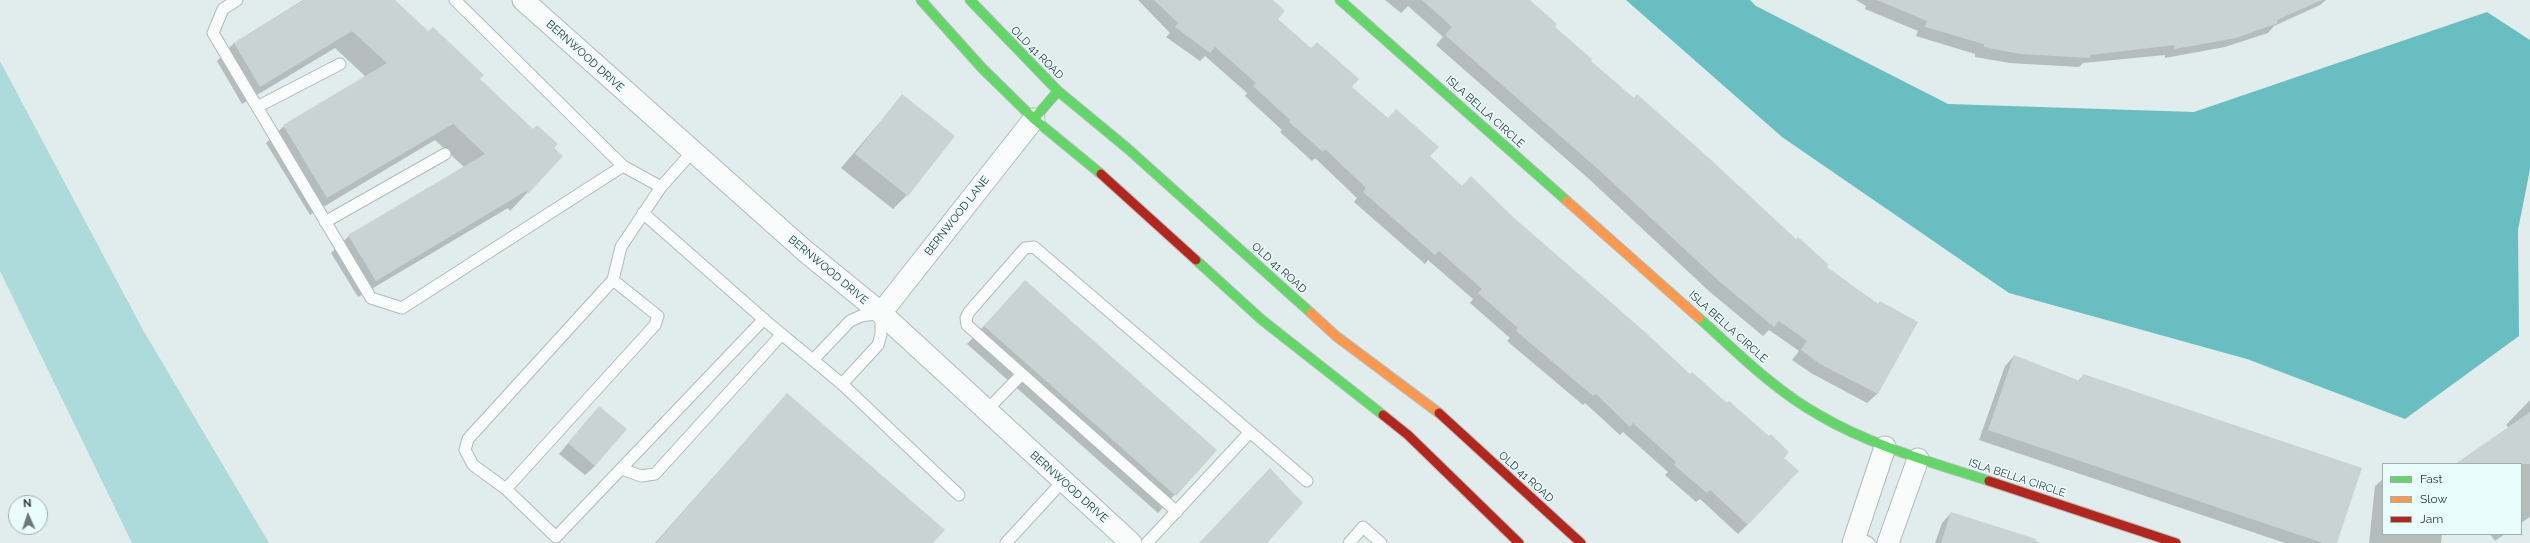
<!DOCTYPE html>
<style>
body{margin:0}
#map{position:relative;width:2530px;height:543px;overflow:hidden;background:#e1ecec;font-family:Raleway,sans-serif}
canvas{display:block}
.legend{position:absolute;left:2382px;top:463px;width:140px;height:72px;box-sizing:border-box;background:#eafdfd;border:1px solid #a0aeae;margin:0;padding:5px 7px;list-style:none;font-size:12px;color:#313838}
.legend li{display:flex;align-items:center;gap:8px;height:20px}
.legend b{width:20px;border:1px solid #a0aeae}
.north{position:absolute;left:8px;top:495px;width:40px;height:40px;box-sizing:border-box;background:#eafdfd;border:1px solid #a0aeae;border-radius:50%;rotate:357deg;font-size:11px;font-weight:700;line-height:16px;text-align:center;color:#313838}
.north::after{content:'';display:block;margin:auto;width:14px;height:18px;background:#6f7777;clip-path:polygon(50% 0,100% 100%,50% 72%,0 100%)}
</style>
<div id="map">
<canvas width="2530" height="543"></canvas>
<ul class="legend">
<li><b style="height:5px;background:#63d668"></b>Fast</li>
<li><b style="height:5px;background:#ff974d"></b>Slow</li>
<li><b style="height:5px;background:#b3261e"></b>Jam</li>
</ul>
<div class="north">N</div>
</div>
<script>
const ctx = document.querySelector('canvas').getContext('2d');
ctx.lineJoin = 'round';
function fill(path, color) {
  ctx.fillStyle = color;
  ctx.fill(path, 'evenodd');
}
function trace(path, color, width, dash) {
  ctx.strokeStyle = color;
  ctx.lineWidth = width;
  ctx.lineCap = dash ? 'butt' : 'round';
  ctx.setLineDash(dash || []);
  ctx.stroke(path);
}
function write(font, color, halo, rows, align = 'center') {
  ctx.font = font + ' Raleway,sans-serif';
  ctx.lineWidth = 3;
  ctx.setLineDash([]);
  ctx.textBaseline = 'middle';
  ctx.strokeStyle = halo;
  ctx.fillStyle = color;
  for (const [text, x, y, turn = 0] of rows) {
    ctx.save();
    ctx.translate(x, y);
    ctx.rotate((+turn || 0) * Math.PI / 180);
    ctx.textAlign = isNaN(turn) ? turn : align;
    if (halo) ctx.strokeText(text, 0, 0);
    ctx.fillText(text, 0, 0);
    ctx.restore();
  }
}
const green = new Path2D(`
 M 0,61 L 143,330 L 269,543 L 132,543 L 0,271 Z`);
const water = new Path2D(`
 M 1626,0 L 1750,0 L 1756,6 L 1948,104 L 2194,112 L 2487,12 L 2530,40 L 2530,169 L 2518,230 L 2519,336 L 2405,419 L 2247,359 L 2009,293 L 1782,137 Z`);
const shadow = new Path2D(`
 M 303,0 L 393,0 L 562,156 L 510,211 L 508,208 L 358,297 L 331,253 L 349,236 L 464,167 L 435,140 L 310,215 L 266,143 L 284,126 L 366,77 L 335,48 L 242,104 L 217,61 L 234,43 Z
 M 1138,0 L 1272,0 L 1276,19 L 1462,187 L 1512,217 L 1782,458 L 1748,524 L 1738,534 L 1700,499 L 1696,502 L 1665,475 L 1668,472 L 1623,432 L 1620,435 L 1585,403 L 1583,405 L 1507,341 L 1510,338 L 1470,303 L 1473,299 L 1428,260 L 1425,264 L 1354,202 L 1357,198 L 1315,158 L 1312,161 L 1280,132 L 1282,130 L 1245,96 L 1247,93 L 1205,56 L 1200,61 L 1166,37 L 1170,33 Z
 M 1385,0 L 1528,0 L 1589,61 L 1825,268 L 1878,304 L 1916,322 L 1877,394 L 1867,403 L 1811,373 L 1792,360 L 1799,351 L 1769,330 L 1763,336 L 1710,292 L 1589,179 L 1436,45 L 1443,37 L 1408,6 L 1401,13 Z
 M 1856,0 L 2326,0 L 2320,5 L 2274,26 L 2268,33 L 2225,47 L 2165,58 L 2165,55 L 2083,63 L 2079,67 L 2010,63 L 1975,57 L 1975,54 L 1916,36 L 1918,31 L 1865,9 L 1866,6 Z
 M 902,96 L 907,195 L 893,209 L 841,168 Z
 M 1025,282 L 1215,450 L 1158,513 L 967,344 Z
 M 2014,356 L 2078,381 L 2083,376 L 2336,543 L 2285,543 L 1979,440 L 2005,366 Z
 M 787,394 L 932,543 L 655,543 Z
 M 2530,400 L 2530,517 L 2521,523 L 2521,464 L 2457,464 L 2509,428 L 2506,425 Z
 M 590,417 L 595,466 L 585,475 L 559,454 Z
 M 2383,479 L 2383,534 L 2442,534 L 2441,543 L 2369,543 L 2375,486 Z
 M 1951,513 L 2040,543 L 1935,543 L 1942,523 Z
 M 2490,534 L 2505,534 L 2495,541 Z`);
const building = new Path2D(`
 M 304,0 L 395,0 L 428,31 L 433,27 L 484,75 L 480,79 L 533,129 L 537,125 L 558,144 L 554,148 L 563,156 L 528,194 L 526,191 L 376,281 L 348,235 L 485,154 L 453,124 L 327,198 L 283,125 L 387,63 L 352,31 L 260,87 L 234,43 Z
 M 1154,0 L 1273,0 L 1285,11 L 1278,19 L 1311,48 L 1317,42 L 1359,79 L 1352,87 L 1388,118 L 1396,109 L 1439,147 L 1430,156 L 1462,186 L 1471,176 L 1512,216 L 1645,332 L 1690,374 L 1692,372 L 1727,403 L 1729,401 L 1769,436 L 1771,434 L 1789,452 L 1784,458 L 1799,471 L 1748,525 L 1710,490 L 1707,493 L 1674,465 L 1676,462 L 1633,423 L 1630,427 L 1596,394 L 1593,396 L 1516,331 L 1518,328 L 1478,293 L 1482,289 L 1439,251 L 1435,255 L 1363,192 L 1366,188 L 1325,149 L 1323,152 L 1289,122 L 1290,120 L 1253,86 L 1256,83 L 1215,47 L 1210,53 L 1175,27 L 1178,23 Z
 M 1422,0 L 1530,0 L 1557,24 L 1555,27 L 1592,59 L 1591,61 L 1634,98 L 1637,94 L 1710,159 L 1796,239 L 1798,237 L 1829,265 L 1827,267 L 1878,304 L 1880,301 L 1918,322 L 1878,394 L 1820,364 L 1801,350 L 1807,341 L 1779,321 L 1774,327 L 1720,282 L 1599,170 L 1445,35 L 1452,27 Z
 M 1877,0 L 2322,0 L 2277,20 L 2278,23 L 2236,38 L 2175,49 L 2174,45 L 2090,55 L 2090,58 L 2020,54 L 1984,47 L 1984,44 L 1925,27 L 1927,21 Z
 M 902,94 L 955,136 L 908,196 L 855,154 Z
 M 1025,280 L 1217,450 L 1176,496 L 984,326 Z
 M 2014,355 L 2080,381 L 2083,374 L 2362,468 L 2337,543 L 2323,543 L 1988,430 Z
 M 787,393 L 945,530 L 933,543 L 656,543 Z
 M 599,406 L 627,429 L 595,466 L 568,443 Z
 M 2530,412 L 2530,464 L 2455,464 Z
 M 1270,468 L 1303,503 L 1267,543 L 1199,543 Z
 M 1951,512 L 2036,539 L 2035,543 L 1941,543 Z`);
const lane = new Path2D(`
 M 237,0 L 223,9 L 213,33 L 371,298 L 402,308 L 623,166 L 661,187 L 693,151
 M 455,0 L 623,166
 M 257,107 L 340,64
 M 661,187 L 621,247 L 613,280 L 468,439 L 465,450 L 473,465 L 506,489 L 556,537 L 764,319
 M 643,213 L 768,323 L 842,384 L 959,495
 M 325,222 L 445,154
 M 813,360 L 850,321 L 861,316 L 881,313 L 881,334 L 878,345 L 842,384
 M 986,411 L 1022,374
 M 622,469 L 641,476 L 655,474 L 782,334
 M 506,489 L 655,325 L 658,316 L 613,280
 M 1177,512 L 967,325 L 966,318 L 969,312 L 1025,248 L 1034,247 L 1250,432
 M 1856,536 L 1869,543
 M 1006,543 L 1062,482
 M 1147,543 L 1250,432 L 1307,481
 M 1349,543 L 1363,527 L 1381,543`);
const street = new Path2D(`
 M 523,0 L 805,251 L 881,313 L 1131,543
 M 881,313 L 1034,119
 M 1853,543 L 1885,447
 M 1888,543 L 1918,459`);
const fast = new Path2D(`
 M 921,0 L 982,68 L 1034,119 L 1101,174
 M 970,0 L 1058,91 L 1127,148 L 1311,313
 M 1340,0 L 1567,201
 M 1034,119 L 1058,91
 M 1196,260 L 1262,320 L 1383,415
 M 1699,318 C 1737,352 1774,390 1819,415 C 1872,446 1931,462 1989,481`);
const slow = new Path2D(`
 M 1567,201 L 1699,318
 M 1311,313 L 1336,336 L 1439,413`);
const jam = new Path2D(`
 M 1101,174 L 1196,260
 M 1439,413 L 1581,543
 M 1383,415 L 1408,435 L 1519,543
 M 1989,481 L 2176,543`);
const streetNames = [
 ["OLD 41 ROAD",1037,53,45],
 ["BERNWOOD DRIVE",585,56,42],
 ["ISLA BELLA CIRCLE",1485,112,42],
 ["BERNWOOD LANE",957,216,-52],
 ["OLD 41 ROAD",1279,268,42],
 ["BERNWOOD DRIVE",828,270,40],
 ["ISLA BELLA CIRCLE",1728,327,42],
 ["OLD 41 ROAD",1526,477,42],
 ["ISLA BELLA CIRCLE",2017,478,18],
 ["BERNWOOD DRIVE",1069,487,42]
];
fill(green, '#addada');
fill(water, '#68bec0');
fill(shadow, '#0003');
fill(building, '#cad3d3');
trace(lane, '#b2baba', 13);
trace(street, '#b2baba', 23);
trace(fast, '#b2baba', 11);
trace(slow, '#b2baba', 11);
trace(jam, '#b2baba', 11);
trace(lane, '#fafcfc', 11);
trace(street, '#fafcfc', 21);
trace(fast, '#63d668', 9);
trace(slow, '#ff974d', 9);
trace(jam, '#b3261e', 9);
write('11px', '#313838', '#eafdfd', streetNames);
</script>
